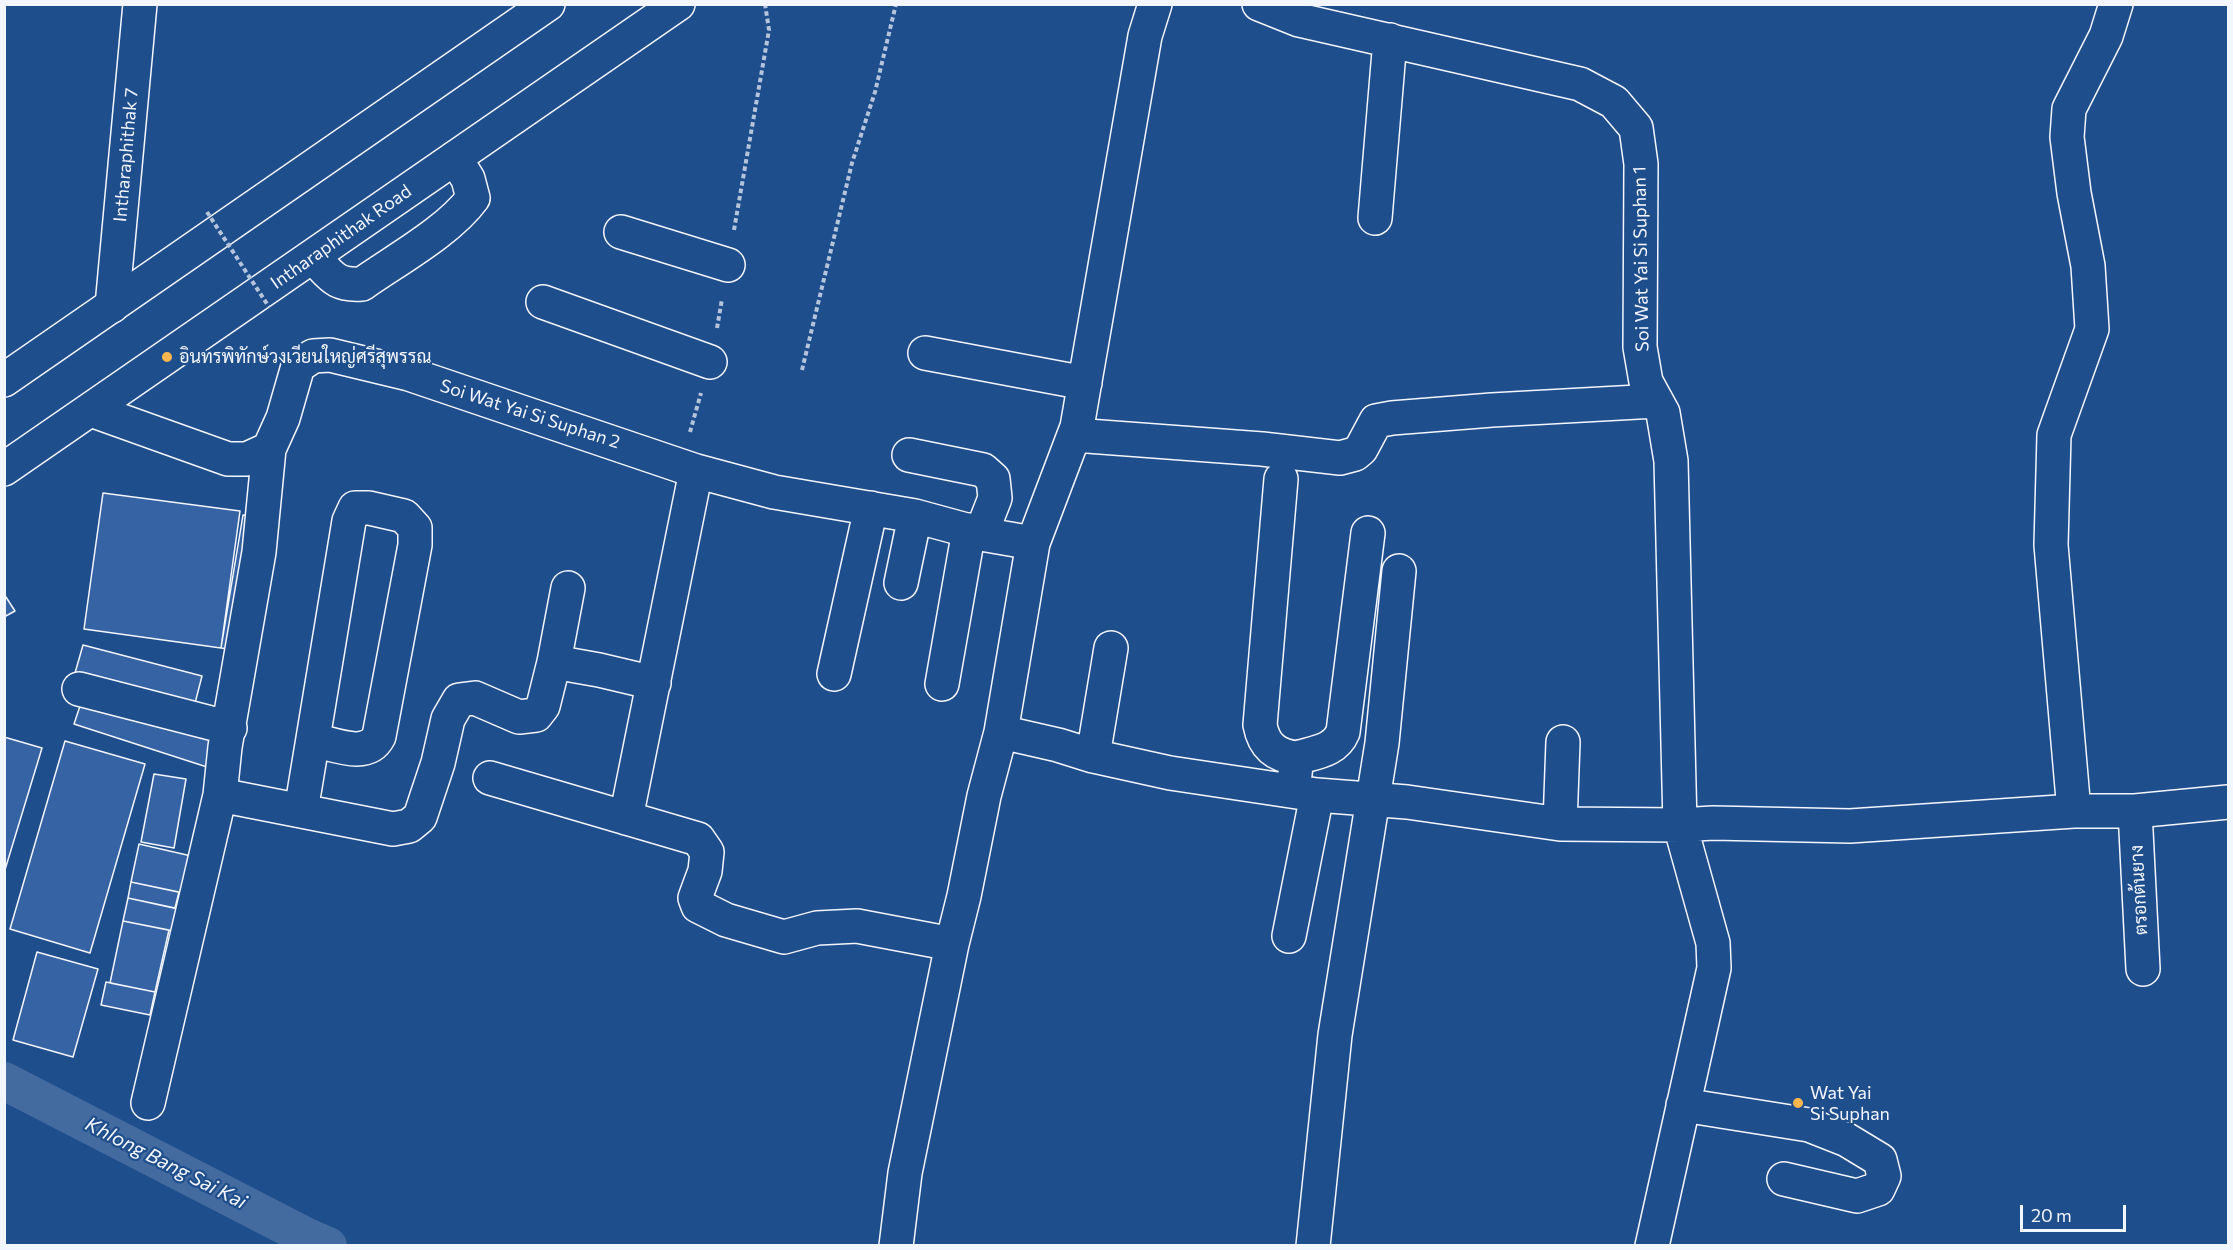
<!DOCTYPE html>
<meta charset="utf-8">
<style>
body{margin:0}
#map{position:relative;width:2233px;height:1250px;overflow:hidden;background:#1f4e8c;font-family:Commissioner,sans-serif}
canvas{display:block}
.frame{position:absolute;inset:0;border:6px solid #f2f6ff;pointer-events:none}
.scale{position:absolute;left:2020px;top:1205px;width:106px;height:27px;box-sizing:border-box;border:3px solid #f2f6ff;border-top:0;padding-left:8px;font-size:18px;line-height:21px;white-space:nowrap;color:#f2f6ff;-webkit-text-stroke:4px #1f4e8c;paint-order:stroke}
</style>
<div id="map">
<canvas width="2233" height="1250"></canvas>
<div class="frame"></div>
<div class="scale">20 m</div>
</div>
<script>
const ctx = document.querySelector('canvas').getContext('2d');
ctx.lineJoin = 'round';
function trace(path, color, width, dash) {
  ctx.strokeStyle = color;
  ctx.lineWidth = width;
  ctx.lineCap = dash ? 'butt' : 'round';
  ctx.setLineDash(dash || []);
  ctx.stroke(path);
}
function fill(path, color) {
  ctx.fillStyle = color;
  ctx.fill(path, 'evenodd');
}
function write(font, color, halo, rows, align = 'center') {
  ctx.font = font + ' Commissioner,Sarabun,sans-serif';
  ctx.lineWidth = 4.5;
  ctx.setLineDash([]);
  ctx.textBaseline = 'middle';
  ctx.strokeStyle = halo;
  ctx.fillStyle = color;
  for (const [text, x, y, turn = 0] of rows) {
    ctx.save();
    ctx.translate(x, y);
    ctx.rotate((+turn || 0) * Math.PI / 180);
    ctx.textAlign = isNaN(turn) ? turn : align;
    if (halo) ctx.strokeText(text, 0, 0);
    ctx.fillText(text, 0, 0);
    ctx.restore();
  }
}
const canal = new Path2D(`
 M 4,1081 L 307,1237 L 328,1246`);
const building = new Path2D(`
 M 103,493 L 240,511 L 221,648 L 84,629 Z
 M 243,515 L 257,517 L 236,650 L 221,648 Z
 M 4,594 L 15,611 L 4,617 Z
 M 83,645 L 202,676 L 193,711 L 73,680 Z
 M 83,697 L 219,741 L 210,768 L 74,724 Z
 M 4,737 L 42,748 L 4,873 Z
 M 65,741 L 145,764 L 90,953 L 10,929 Z
 M 154,774 L 186,779 L 174,848 L 141,842 Z
 M 139,844 L 200,858 L 192,895 L 131,882 Z
 M 131,882 L 179,892 L 175,908 L 128,898 Z
 M 128,898 L 187,911 L 183,933 L 123,921 Z
 M 123,921 L 169,930 L 155,992 L 110,983 Z
 M 37,952 L 98,969 L 73,1057 L 13,1040 Z
 M 106,982 L 155,992 L 150,1015 L 101,1005 Z`);
const path = new Path2D(`
 M 734,230 L 769,30 L 765,4
 M 717,328 L 722,299
 M 802,370 L 852,163 L 875,92 L 896,4
 M 690,432 L 701,393`);
const minor = new Path2D(`
 M 1259,4 L 1299,20 L 1580,84 L 1614,102 L 1636,128 L 1641,164 L 1640,347 L 1646,382 L 1663,413 L 1671,461 L 1680,825 L 1713,943 L 1714,968 L 1652,1246
 M 1375,218 L 1390,40
 M 621,232 L 728,265
 M 313,257 C 331,275 334,286 362,284 C 396,260 449,231 473,198 L 468,179 L 455,158
 M 543,302 L 710,362
 M 112,306 L 140,4
 M 925,353 L 1085,383
 M 91,410 L 228,459 L 247,459 L 269,449 L 283,418 L 298,366 L 313,356 L 330,355 L 409,374 L 696,471 L 774,492 L 915,516 L 981,534 L 1033,543
 M 1074,435 L 1262,449 L 1340,458 L 1355,454 L 1361,449 L 1376,421 L 1392,418 L 1492,410 L 1656,401
 M 909,455 L 983,470 L 993,479 L 995,498 L 981,534
 M 1281,479 L 1260,725 C 1264,746 1276,756 1297,758 L 1293,790
 M 901,583 L 915,516
 M 554,662 L 568,588
 M 834,674 L 871,508
 M 942,684 L 969,530
 M 79,689 L 230,728
 M 1001,732 L 1058,745 L 1093,756 L 1170,773 L 1317,795 L 1407,802 L 1560,824 L 1680,825 L 1713,823 L 1850,826 L 2074,811 L 2135,811 L 2228,802
 M 1093,756 L 1111,648
 M 1297,758 C 1316,752 1335,751 1343,732 L 1368,533
 M 490,778 L 698,839 L 707,852 L 705,871 L 695,898 L 698,906 L 726,920 L 784,937 L 817,928 L 857,926 L 952,944
 M 220,795 L 393,829 L 409,826 L 420,817 L 438,763 L 448,719 L 459,700 L 475,698 L 519,717 L 536,715 L 543,706 L 554,662 L 599,670 L 654,683
 M 301,811 L 349,521 L 355,508 L 369,508 L 404,516 L 415,528 L 415,545 L 379,736 C 367,760 334,744 313,740
 M 2074,811 L 2051,545 L 2054,435 L 2092,329 L 2088,266 L 2074,193 L 2067,137 L 2069,109 L 2106,36 L 2116,4
 M 2135,811 L 2143,969
 M 626,818 L 696,471
 M 1560,824 L 1563,742
 M 1289,936 L 1317,795
 M 148,1103 L 220,795 L 225,747 L 259,552 L 269,449
 M 1683,1105 L 1809,1125 L 1847,1140 L 1880,1160 L 1884,1176 L 1878,1189 L 1857,1196 L 1784,1179
 M 896,1246 L 905,1173 L 952,944 L 964,896 L 984,796 L 1001,732 L 1033,543 L 1077,427 L 1145,36 L 1155,4
 M 1313,1246 L 1335,1035 L 1382,743 L 1399,571`);
const major = new Path2D(`
 M 4,380 L 548,4
 M 4,469 L 678,4`);
const pathBridge = new Path2D(`
 M 207,212 L 269,307`);
const markers = [
 [167,357,6,"#ffb74d"],
 [1798,1103,6,"#ffb74d"]
];
const streetNames = [
 ["Intharaphithak 7",126,155,-85],
 ["Intharaphithak Road",341,237,-35],
 ["Soi Wat Yai Si Suphan 1",1641,259,-91],
 ["Soi Wat Yai Si Suphan 2",530,414,18],
 ["ตรอกต้นยาง",2139,890,-93]
];
const poiNames = [
 ["อินทรพิทักษ์วงเวียนใหญ่ศรีสุพรรณ",179,357],
 ["Wat Yai",1810,1093],
 ["Si Suphan",1810,1114]
];
const waterNames = [
 ["Khlong Bang Sai Kai",166,1163,27]
];
trace(canal, '#446ba0', 38);
fill(building, '#3563a3');
trace(building, '#f2f6ff', 1.5);
trace(minor, '#f2f6ff', 36);
trace(major, '#f2f6ff', 36);
trace(path, '#b3c4dc', 4, [4.5, 3]);
trace(minor, '#1f4e8c', 33);
trace(major, '#1f4e8c', 33);
trace(pathBridge, '#b3c4dc', 4, [4.5, 3]);
for (const [x, y, r, color] of markers) {
  const dot = new Path2D();
  dot.arc(x, y, r, 0, 2 * Math.PI);
  ctx.fillStyle = color;
  ctx.fill(dot);
  trace(dot, '#1f4e8c', 2);
}
write('18px', '#f2f6ff', '#1f4e8c', streetNames);
write('18px', '#f2f6ff', '#1f4e8c', poiNames, 'left');
write('italic 20px', '#f2f6ff', '#1f4e8c', waterNames);
</script>
